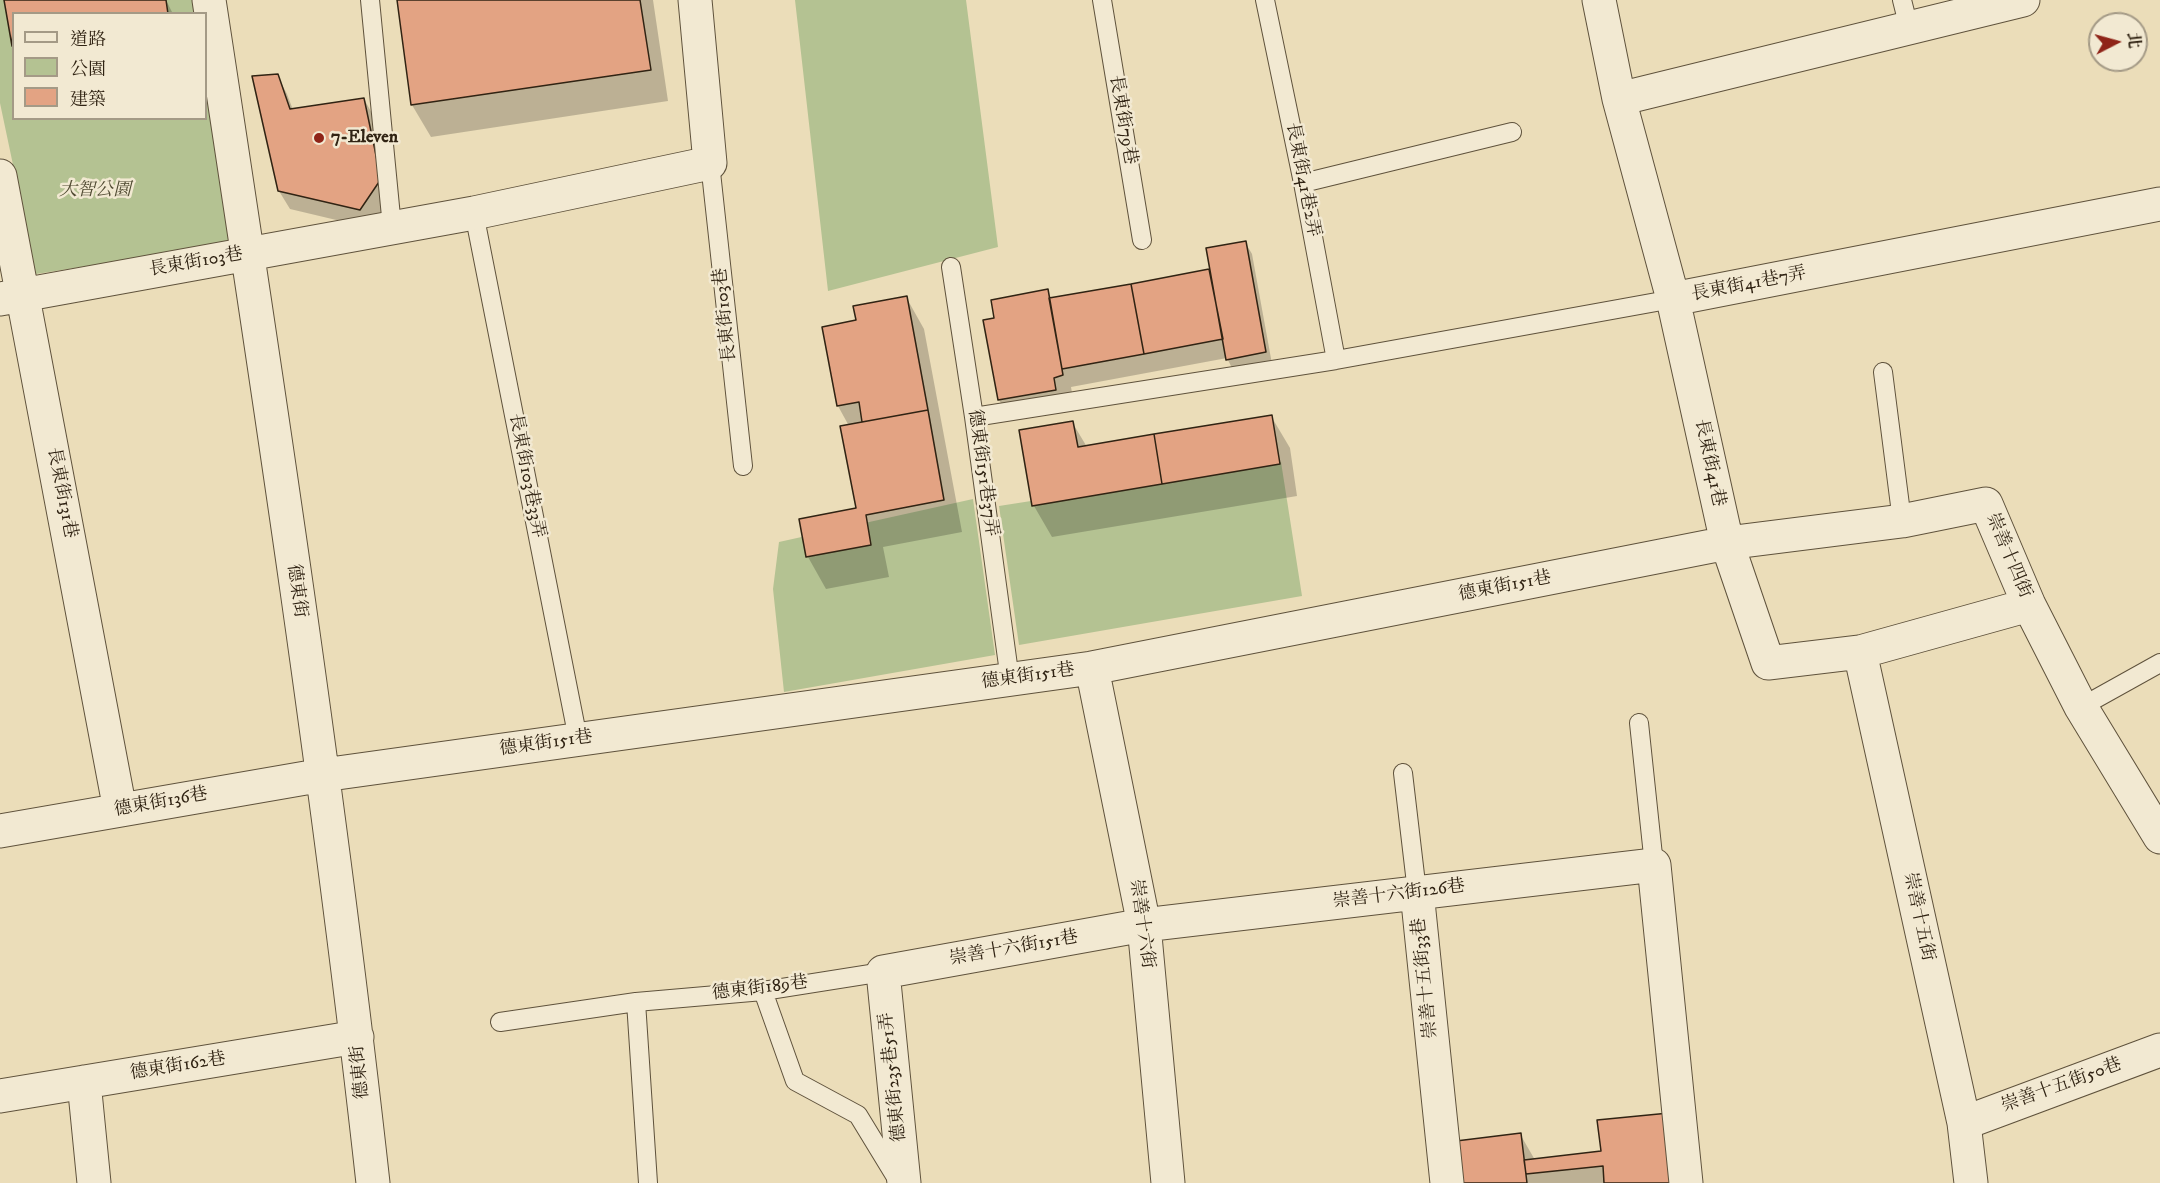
<!DOCTYPE html>
<meta charset="utf-8">
<style>
body{margin:0}
#map{position:relative;width:2160px;height:1183px;overflow:hidden;background:#ebddb9;font-family:"IM FELL DW Pica","Noto Serif TC",serif}
canvas{display:block}
.legend{position:absolute;left:12px;top:12px;width:195px;height:108px;box-sizing:border-box;background:#f2e9d2;border:2px solid #a49a86;margin:0;padding:8px 10px;list-style:none;font-size:18px;color:#302313}
.legend li{display:flex;align-items:center;gap:12px;height:30px}
.legend b{width:30px;border:2px solid #a49a86}
.north{position:absolute;left:2088px;top:12px;width:60px;height:60px;box-sizing:border-box;background:#f2e9d2;border:2px solid #a49a86;border-radius:50%;rotate:84deg;font-size:16px;font-weight:700;line-height:24px;text-align:center;color:#302313}
.north::after{content:'';display:block;margin:auto;width:21px;height:27px;background:#8f2418;clip-path:polygon(50% 0,100% 100%,50% 72%,0 100%)}
</style>
<div id="map">
<canvas width="2160" height="1183"></canvas>
<ul class="legend">
<li><b style="height:8px;background:#f2e9d2"></b>道路</li>
<li><b style="height:16px;background:#b4c292"></b>公園</li>
<li><b style="height:16px;background:#e3a383"></b>建築</li>
</ul>
<div class="north">北</div>
</div>
<script>
const ctx = document.querySelector('canvas').getContext('2d');
ctx.lineJoin = 'round';
function fill(path, color) {
  ctx.fillStyle = color;
  ctx.fill(path, 'evenodd');
}
function trace(path, color, width, dash) {
  ctx.strokeStyle = color;
  ctx.lineWidth = width;
  ctx.lineCap = dash ? 'butt' : 'round';
  ctx.setLineDash(dash || []);
  ctx.stroke(path);
}
function write(font, color, halo, rows, align = 'center') {
  ctx.font = font + ' "IM FELL DW Pica","Noto Serif TC",serif';
  ctx.lineWidth = 5;
  ctx.setLineDash([]);
  ctx.textBaseline = 'middle';
  ctx.strokeStyle = halo;
  ctx.fillStyle = color;
  for (const [text, x, y, turn = 0] of rows) {
    ctx.save();
    ctx.translate(x, y);
    ctx.rotate((+turn || 0) * Math.PI / 180);
    ctx.textAlign = isNaN(turn) ? turn : align;
    if (halo) ctx.strokeText(text, 0, 0);
    ctx.fillText(text, 0, 0);
    ctx.restore();
  }
}
const green = new Path2D(`
 M 0,0 L 201,0 L 204,13 L 14,14 L 14,118 L 206,118 L 206,24 L 242,242 L 36,274 L 0,103 Z
 M 795,0 L 966,0 L 998,247 L 828,291 Z
 M 1281,462 L 1302,596 L 1019,645 L 999,506 Z
 M 973,499 L 995,655 L 784,692 L 773,589 L 779,542 Z`);
const shadow = new Path2D(`
 M 5,0 L 166,0 L 173,14 L 14,14 L 14,45 Z
 M 399,0 L 653,0 L 668,101 L 431,137 L 412,105 Z
 M 277,75 L 287,94 L 293,110 L 364,99 L 374,117 L 390,198 L 370,228 L 290,209 L 279,191 Z
 M 1245,242 L 1252,254 L 1272,364 L 1234,372 L 1227,358 L 1071,387 L 1072,393 L 1010,418 L 999,400 L 985,321 L 996,320 L 1047,291 L 1052,299 L 1208,271 L 1212,277 Z
 M 906,297 L 924,329 L 962,532 L 883,547 L 889,577 L 826,589 L 808,557 L 801,520 L 857,510 L 849,426 L 838,406 L 824,328 L 858,321 Z
 M 1271,416 L 1290,448 L 1297,496 L 1052,537 L 1034,506 L 1021,431 L 1072,422 L 1087,447 Z
 M 1520,1134 L 1535,1160 L 1602,1153 L 1690,1183 L 1463,1183 Z`);
const building = new Path2D(`
 M 4,0 L 166,0 L 168,14 L 14,14 L 12,46 Z
 M 397,0 L 640,0 L 651,70 L 411,105 Z
 M 278,74 L 290,109 L 364,98 L 381,179 L 360,210 L 278,191 L 252,76 Z
 M 1246,241 L 1266,352 L 1226,360 L 1206,248 Z
 M 1209,269 L 1223,339 L 1144,354 L 1131,284 Z
 M 1131,284 L 1144,354 L 1062,369 L 1049,298 Z
 M 1048,289 L 1063,375 L 1054,378 L 1056,390 L 998,400 L 983,320 L 994,318 L 991,300 Z
 M 907,296 L 928,410 L 862,422 L 859,402 L 837,406 L 822,327 L 856,320 L 853,306 Z
 M 928,410 L 944,500 L 866,515 L 871,545 L 806,557 L 799,519 L 856,508 L 840,426 Z
 M 1272,415 L 1280,464 L 1162,484 L 1154,434 Z
 M 1073,421 L 1078,447 L 1154,434 L 1162,484 L 1032,506 L 1019,430 Z
 M 1669,1113 L 1677,1183 L 1604,1183 L 1603,1166 L 1526,1174 L 1524,1160 L 1601,1151 L 1597,1120 Z
 M 1521,1133 L 1527,1183 L 1462,1183 L 1456,1141 Z`);
const lane = new Path2D(`
 M 370,0 L 392,227
 M 1102,0 L 1142,240
 M 1265,0 L 1303,183 L 1336,360
 M 1902,0 L 1909,28
 M 710,163 L 743,466
 M 1303,183 L 1512,132
 M 474,213 L 578,739
 M 951,267 L 974,417 L 1010,680
 M 1883,372 L 1902,521
 M 974,417 L 1336,360 L 1673,299
 M 2081,707 L 2160,663
 M 1639,723 L 1654,865
 M 1403,773 L 1417,892
 M 763,991 L 795,1081 L 858,1115 L 897,1179
 M 636,1002 L 648,1183
 M 500,1022 L 636,1002 L 763,991 L 883,972`);
const street = new Path2D(`
 M 209,0 C 269,393 329,787 373,1183
 M 1599,0 L 1619,99 L 1673,299 L 1727,543 L 1768,663 L 1860,652 L 2029,605
 M 1619,99 L 2023,0
 M 0,176 L 120,810
 M 0,299 L 474,213 L 710,163 L 695,0
 M 1673,299 L 2160,204
 M 1860,652 L 1964,1123 L 1971,1183
 M 1092,668 L 1144,925 L 1168,1183
 M 0,831 L 323,775 L 1092,668 L 1727,543 L 1902,521 L 1986,504 L 2029,605 L 2081,707 L 2160,837
 M 1417,892 L 1447,1183
 M 84,1082 L 94,1183
 M 0,1096 L 357,1037
 M 1964,1123 L 2160,1050
 M 904,1183 L 883,972 L 1144,925 L 1654,865 L 1686,1183`);
const markers = [
 [319,138,6,"#8f2418"]
];
const streetNames = [
 ["長東街79巷",1122,120,80],
 ["長東街41巷2弄",1302,180,79],
 ["長東街103巷",196,263,-10],
 ["長東街41巷7弄",1749,285,-11],
 ["長東街103巷",726,315,-96],
 ["長東街41巷",1709,463,78],
 ["德東街151巷37弄",982,473,82],
 ["長東街103巷33弄",526,476,79],
 ["長東街131巷",61,493,79],
 ["崇善十四街",2008,556,67],
 ["德東街151巷",1505,587,-11],
 ["德東街",296,591,82],
 ["德東街151巷",1028,677,-8],
 ["德東街151巷",546,744,-8],
 ["德東街136巷",161,803,-10],
 ["崇善十六街126巷",1399,895,-7],
 ["崇善十五街",1918,917,78],
 ["崇善十六街",1141,924,82],
 ["崇善十六街151巷",1014,949,-10],
 ["崇善十五街33巷",1426,978,-96],
 ["德東街189巷",760,989,-7],
 ["德東街162巷",178,1067,-9],
 ["德東街",361,1072,-96],
 ["德東街235巷51弄",894,1077,-96],
 ["崇善十五街50巷",2062,1086,-20]
];
const poiNames = [
 ["7-Eleven",331,138]
];
const parkNames = [
 ["大智公園",95,191]
];
fill(green, '#b4c292');
fill(shadow, '#0003');
fill(building, '#e3a383');
trace(building, '#302313', 1.5);
trace(lane, '#5f523c', 20);
trace(street, '#5f523c', 35);
trace(lane, '#f2e9d2', 18);
trace(street, '#f2e9d2', 33);
for (const [x, y, r, color] of markers) {
  const dot = new Path2D();
  dot.arc(x, y, r, 0, 2 * Math.PI);
  ctx.fillStyle = color;
  ctx.fill(dot);
  trace(dot, '#f2e9d2', 2);
}
write('18px', '#302313', '#f2e9d2', streetNames);
write('bold 18px', '#302313', '#f2e9d2', poiNames, 'left');
write('italic 18px', '#514b33', '#f2e9d2', parkNames);
</script>
